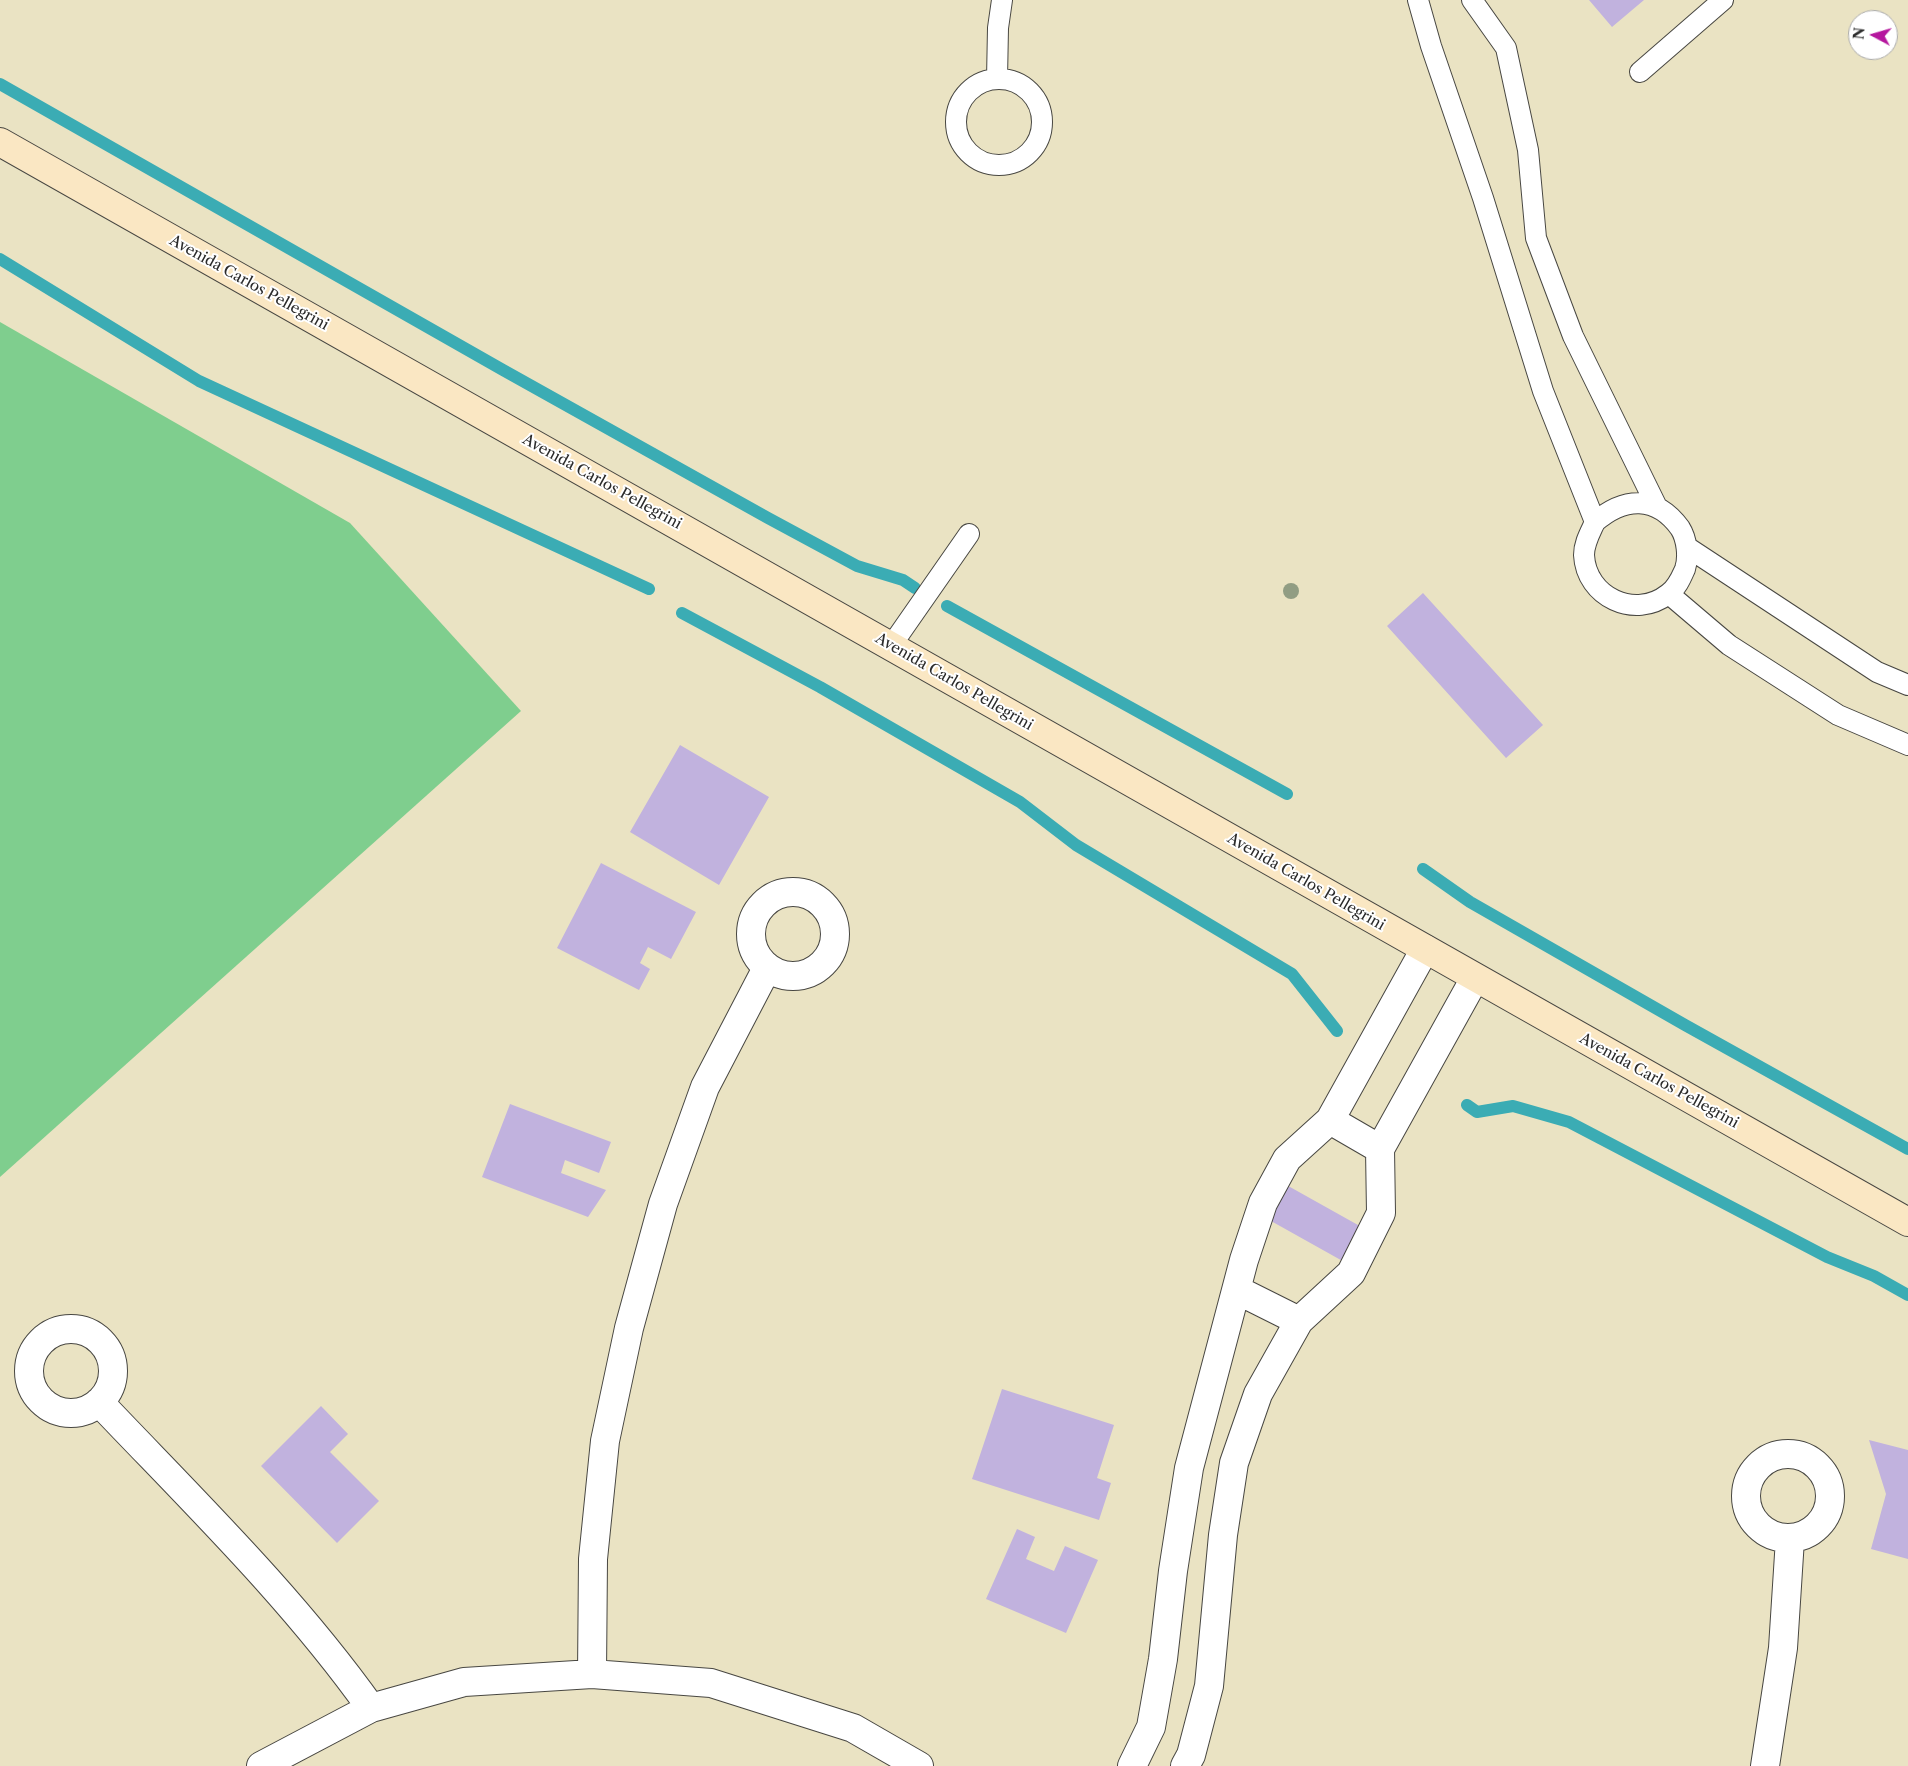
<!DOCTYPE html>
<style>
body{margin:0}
#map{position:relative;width:1908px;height:1766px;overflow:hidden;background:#eae3c3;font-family:"Libre Caslon Text",serif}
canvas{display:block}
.north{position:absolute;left:1848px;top:10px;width:50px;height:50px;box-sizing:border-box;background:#fff;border:1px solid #aaa;border-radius:50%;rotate:276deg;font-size:14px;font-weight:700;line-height:20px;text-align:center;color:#2b2b2b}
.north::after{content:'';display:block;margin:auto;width:18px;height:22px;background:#b5179e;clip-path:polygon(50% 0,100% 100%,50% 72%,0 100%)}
</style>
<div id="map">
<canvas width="1908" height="1766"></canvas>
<div class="north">N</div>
</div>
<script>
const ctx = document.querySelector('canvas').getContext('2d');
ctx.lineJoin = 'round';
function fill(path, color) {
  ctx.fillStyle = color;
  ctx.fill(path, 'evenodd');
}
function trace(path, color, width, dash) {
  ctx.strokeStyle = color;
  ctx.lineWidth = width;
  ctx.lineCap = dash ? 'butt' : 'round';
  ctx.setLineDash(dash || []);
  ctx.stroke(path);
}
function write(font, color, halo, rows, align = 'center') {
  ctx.font = font + ' "Libre Caslon Text",serif';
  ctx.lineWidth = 4;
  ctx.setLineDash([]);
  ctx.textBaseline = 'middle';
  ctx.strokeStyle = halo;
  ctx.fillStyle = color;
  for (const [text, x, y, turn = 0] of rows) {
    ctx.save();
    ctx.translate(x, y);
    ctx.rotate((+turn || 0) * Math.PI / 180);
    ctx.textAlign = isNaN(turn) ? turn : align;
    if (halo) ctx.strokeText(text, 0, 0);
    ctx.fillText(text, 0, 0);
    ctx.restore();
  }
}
const green = new Path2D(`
 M 0,322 L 350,523 L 521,711 L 0,1177 Z`);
const stream = new Path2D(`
 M 0,84 L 503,370 L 768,518 L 857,566 L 903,580 L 915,588
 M 0,259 L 199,381 L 649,589
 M 947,606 L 1287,794
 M 682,613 L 820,687 L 1020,802 L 1076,845 L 1292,974 L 1337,1031
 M 1423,869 L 1470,902 L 1685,1025 L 1908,1149
 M 1467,1105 L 1477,1112 L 1513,1106 L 1569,1122 L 1827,1257 L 1874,1276 L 1908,1295`);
const building = new Path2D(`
 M 1589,0 L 1644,0 L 1612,27 Z
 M 1423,593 L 1543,725 L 1506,758 L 1387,626 Z
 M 680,745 L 769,797 L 719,885 L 630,832 Z
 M 601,863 L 696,912 L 671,959 L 648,947 L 640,963 L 650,969 L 639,990 L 557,948 Z
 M 510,1104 L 611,1142 L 599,1173 L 565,1160 L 561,1173 L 606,1190 L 588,1217 L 482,1177 Z
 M 1265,1173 L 1383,1239 L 1364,1273 L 1246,1207 Z
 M 1002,1389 L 1114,1425 L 1097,1478 L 1111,1483 L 1099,1520 L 972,1479 Z
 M 321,1406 L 348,1434 L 330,1452 L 379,1501 L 337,1543 L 261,1466 Z
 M 1869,1440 L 1908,1450 L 1908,1559 L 1871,1549 L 1886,1494 Z
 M 1017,1529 L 1035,1537 L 1026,1559 L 1054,1571 L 1065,1546 L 1098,1560 L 1066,1633 L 986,1599 Z`);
const service = new Path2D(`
 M 1418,0 L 1431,46 L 1483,198 L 1543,391 L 1595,522 C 1590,533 1584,543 1584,555 C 1586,597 1635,620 1668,594 C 1677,588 1681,578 1685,569 C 1689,557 1687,539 1680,528 C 1656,495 1624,497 1595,522
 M 1472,0 L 1506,48 L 1528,150 L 1536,238 L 1573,336 L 1657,507
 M 1640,72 L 1723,0
 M 997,79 L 998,28 L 1002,0
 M956 122a43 43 0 1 1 86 0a43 43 0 1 1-86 0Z
 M 1687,547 L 1877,672 L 1908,685
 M 1669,594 L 1729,645 L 1838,715 L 1908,745
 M 891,646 L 969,534`);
const minor = new Path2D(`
 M751 934a42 42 0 1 1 84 0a42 42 0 1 1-84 0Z
 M 1330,1120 L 1380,1149
 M 1237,1290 L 1299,1321
 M29 1371a42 42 0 1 1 84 0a42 42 0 1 1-84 0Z
 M 99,1402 C 193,1501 292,1597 371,1708
 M1746 1496a42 42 0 1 1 84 0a42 42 0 1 1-84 0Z
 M 592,1674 L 593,1559 L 605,1441 L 629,1328 L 663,1204 L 705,1087 L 767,968
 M 261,1766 L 371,1708 L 464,1682 L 592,1674 L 711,1683 L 853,1728 L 919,1766
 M 1132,1766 L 1151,1727 L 1163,1659 L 1173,1571 L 1189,1468 L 1244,1260 L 1263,1203 L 1287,1159 L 1330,1120 L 1425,949
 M 1185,1766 L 1191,1755 L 1209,1686 L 1223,1535 L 1234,1463 L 1258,1394 L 1299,1321 L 1351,1273 L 1381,1213 L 1380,1149 L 1475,978
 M 1765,1766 L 1783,1648 L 1790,1539`);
const secondary = new Path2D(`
 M 0,142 L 1908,1222`);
const trees = [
 [1291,591]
];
const streetNames = [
 ["Avenida Carlos Pellegrini",249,283,29],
 ["Avenida Carlos Pellegrini",602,482,29],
 ["Avenida Carlos Pellegrini",954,682,30],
 ["Avenida Carlos Pellegrini",1306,882,30],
 ["Avenida Carlos Pellegrini",1659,1081,29]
];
fill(green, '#7fce8e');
trace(stream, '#3bacb4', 12);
fill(building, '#c1b2de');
trace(service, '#484742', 22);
trace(minor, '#484742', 30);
trace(secondary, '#484742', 30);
trace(service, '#fff', 20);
trace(minor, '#fff', 28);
trace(secondary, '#fae7c3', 28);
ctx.fillStyle = '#919d83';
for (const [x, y] of trees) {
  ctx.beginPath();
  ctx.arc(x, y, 8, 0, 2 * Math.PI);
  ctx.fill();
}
write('15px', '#2b2b2b', '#fff', streetNames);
</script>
